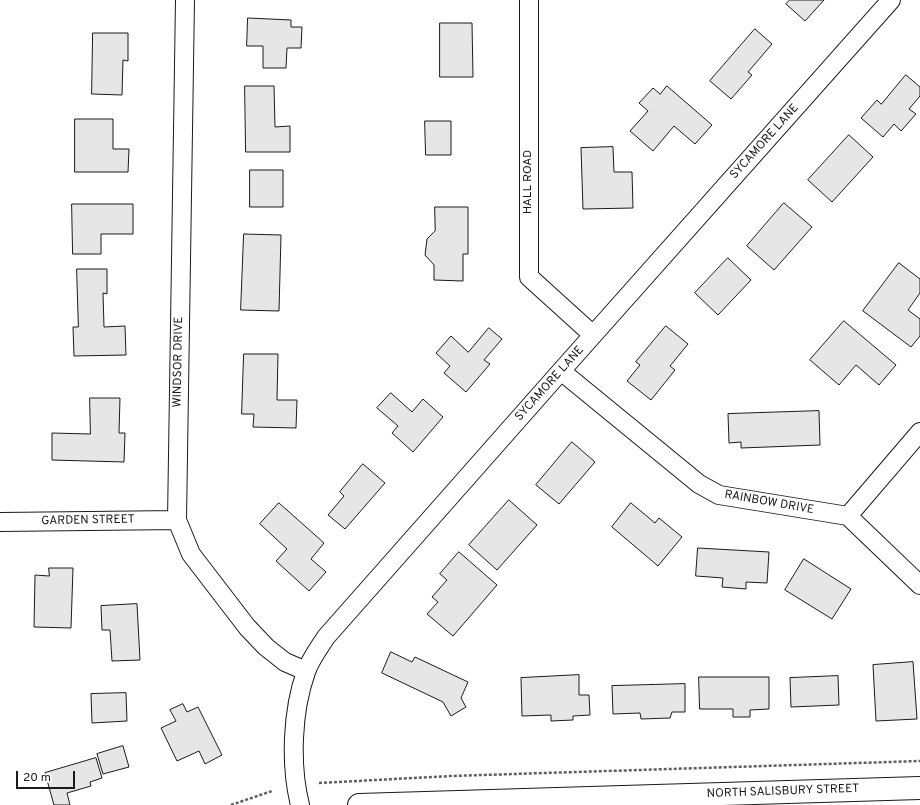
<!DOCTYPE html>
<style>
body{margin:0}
#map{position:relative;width:920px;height:805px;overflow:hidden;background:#fff;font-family:Overpass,sans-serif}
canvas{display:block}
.scale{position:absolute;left:16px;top:771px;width:59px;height:18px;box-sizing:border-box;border:2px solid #1a1a1a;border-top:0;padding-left:5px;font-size:12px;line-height:14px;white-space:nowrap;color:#1a1a1a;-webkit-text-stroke:3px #fff;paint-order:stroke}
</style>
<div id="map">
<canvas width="920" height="805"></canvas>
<div class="scale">20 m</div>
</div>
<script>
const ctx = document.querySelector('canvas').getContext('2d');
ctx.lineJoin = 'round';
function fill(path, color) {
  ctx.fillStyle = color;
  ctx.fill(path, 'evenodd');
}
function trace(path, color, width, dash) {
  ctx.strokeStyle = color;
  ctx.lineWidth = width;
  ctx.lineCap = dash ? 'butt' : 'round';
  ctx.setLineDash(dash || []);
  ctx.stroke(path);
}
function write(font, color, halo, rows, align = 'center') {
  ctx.font = font + ' Overpass,sans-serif';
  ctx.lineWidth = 3;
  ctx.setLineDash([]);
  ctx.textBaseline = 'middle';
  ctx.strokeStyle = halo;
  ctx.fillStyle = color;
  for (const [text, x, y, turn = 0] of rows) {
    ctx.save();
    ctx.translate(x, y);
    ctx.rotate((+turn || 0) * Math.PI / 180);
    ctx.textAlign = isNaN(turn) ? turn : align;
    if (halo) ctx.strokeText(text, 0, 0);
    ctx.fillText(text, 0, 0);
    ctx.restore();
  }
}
const building = new Path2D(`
 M 790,0 L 824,0 L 805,21 L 786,4 Z
 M 248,18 L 291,20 L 291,27 L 302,27 L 301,48 L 287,48 L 286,68 L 263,68 L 263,46 L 247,46 Z
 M 440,23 L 472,23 L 473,77 L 440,77 Z
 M 755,29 L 772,44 L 748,72 L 752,75 L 731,99 L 710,81 Z
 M 93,33 L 128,33 L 128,61 L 123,60 L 122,95 L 92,94 Z
 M 906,75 L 920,87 L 920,96 L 909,109 L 916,114 L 901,131 L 894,124 L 883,137 L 861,118 L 877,100 L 881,104 Z
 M 245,86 L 274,86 L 275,127 L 290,126 L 290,152 L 246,152 Z
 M 667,86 L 712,125 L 695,144 L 674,126 L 653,151 L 630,131 L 648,111 L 639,103 L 653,88 L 660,94 Z
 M 75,119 L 113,119 L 113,149 L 129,149 L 128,172 L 75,172 Z
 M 425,121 L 451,121 L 451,155 L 426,155 Z
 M 849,135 L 873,157 L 832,202 L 808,180 Z
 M 613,147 L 614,172 L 632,172 L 633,208 L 583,209 L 581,148 Z
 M 250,170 L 283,170 L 283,207 L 250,207 Z
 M 784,203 L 812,227 L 774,270 L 747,246 Z
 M 72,204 L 133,204 L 133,234 L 101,234 L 101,254 L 73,254 Z
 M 435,207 L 468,207 L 468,254 L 463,254 L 463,281 L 434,280 L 434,265 L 425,255 L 427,239 L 435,231 Z
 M 244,234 L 281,235 L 279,311 L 241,310 Z
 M 728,258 L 751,280 L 718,315 L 695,293 Z
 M 899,263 L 920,279 L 920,293 L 908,310 L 920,319 L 920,336 L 911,347 L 863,311 Z
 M 77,269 L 107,269 L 107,294 L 103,293 L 104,327 L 125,326 L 126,355 L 74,356 L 73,327 L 78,327 Z
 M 844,321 L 896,365 L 879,385 L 856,365 L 839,385 L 810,360 Z
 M 666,326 L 688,344 L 670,366 L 675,370 L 651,400 L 627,381 L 640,365 L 636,362 Z
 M 489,328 L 502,339 L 484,360 L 490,364 L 466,392 L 444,373 L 450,366 L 436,353 L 451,336 L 468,352 Z
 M 244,354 L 278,354 L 277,400 L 297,400 L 296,428 L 253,427 L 254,414 L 242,414 Z
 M 391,393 L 412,412 L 423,399 L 443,417 L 413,452 L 392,433 L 398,426 L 377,408 Z
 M 90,398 L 120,398 L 119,433 L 125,433 L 124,462 L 52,460 L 52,433 L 90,434 Z
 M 819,411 L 820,445 L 741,448 L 741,442 L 729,443 L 728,414 Z
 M 572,442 L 595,462 L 559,504 L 536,485 Z
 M 363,464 L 385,483 L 345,529 L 328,515 L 344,496 L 340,492 Z
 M 509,500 L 537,525 L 497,570 L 469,545 Z
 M 279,503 L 324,543 L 311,559 L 326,572 L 309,591 L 276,561 L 287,549 L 260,524 Z
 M 631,503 L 655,523 L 659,518 L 682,537 L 658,566 L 612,527 Z
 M 698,548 L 769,552 L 767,583 L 746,582 L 746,589 L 722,587 L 723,578 L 696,576 Z
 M 459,552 L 497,585 L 453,636 L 427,614 L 438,602 L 432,597 L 447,580 L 440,574 Z
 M 804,559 L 851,589 L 832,619 L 785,590 Z
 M 49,568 L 73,568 L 71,628 L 34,627 L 35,575 L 49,576 Z
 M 137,604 L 140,660 L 112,661 L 110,630 L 102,630 L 101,606 Z
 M 391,652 L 412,662 L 415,657 L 468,682 L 461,698 L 466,707 L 451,716 L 443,702 L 382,673 Z
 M 913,662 L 917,719 L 876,721 L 873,665 Z
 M 579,675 L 579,695 L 589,695 L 590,715 L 573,716 L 573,720 L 551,721 L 551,715 L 522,716 L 521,678 Z
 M 838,676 L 839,705 L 791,707 L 790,678 Z
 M 699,677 L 769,677 L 769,709 L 750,710 L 750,717 L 733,717 L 733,709 L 700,709 Z
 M 685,684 L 685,712 L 672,712 L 670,718 L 641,719 L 640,713 L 613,714 L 612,686 Z
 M 126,693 L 127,721 L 92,723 L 91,694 Z
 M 183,704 L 187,712 L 198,707 L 222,755 L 205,764 L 199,751 L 177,761 L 161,728 L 176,721 L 170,710 Z
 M 123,746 L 129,767 L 103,774 L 97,754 Z
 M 96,758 L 102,778 L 90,782 L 91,786 L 67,793 L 70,805 L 54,805 L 45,773 Z`);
const path = new Path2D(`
 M 319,783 L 451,776 L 920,761
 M 231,805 L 272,791`);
const minor = new Path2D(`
 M 185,0 L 177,520 L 191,554 L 247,627 L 266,647 L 285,662 L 306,671
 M 529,0 L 529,277 L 593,335
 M 561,371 L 699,484 L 719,495 L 848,516 L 920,585
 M 848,516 L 920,432
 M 0,522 L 177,520
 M 300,805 C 290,765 292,711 306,672 C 310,660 319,648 326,637 L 561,371 L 891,0`);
const tertiary = new Path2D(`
 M 359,805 L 920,788`);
const streetNames = [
 ["SYCAMORE LANE",765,142,-48],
 ["HALL ROAD",529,182,-90],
 ["WINDSOR DRIVE",179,362,-89],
 ["SYCAMORE LANE",550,384,-48],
 ["RAINBOW DRIVE",769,503,10],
 ["GARDEN STREET",88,521,-1],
 ["NORTH SALISBURY STREET",783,792,-2]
];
fill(building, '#e6e6e6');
trace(building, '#1a1a1a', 1);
trace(minor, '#1a1a1a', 20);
trace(tertiary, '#1a1a1a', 24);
trace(path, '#5f5f5f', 2.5, [3, 2]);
trace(minor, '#fff', 18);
trace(tertiary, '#fff', 22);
write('12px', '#1a1a1a', '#fff', streetNames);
</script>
